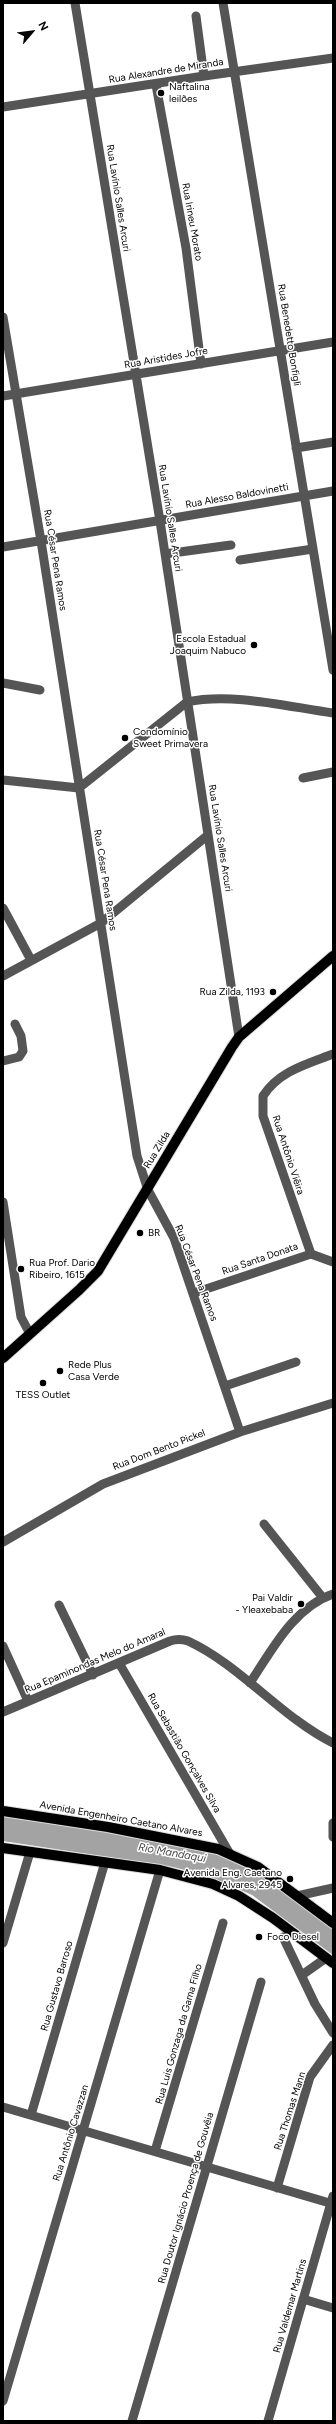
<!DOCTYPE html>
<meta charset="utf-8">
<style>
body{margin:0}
#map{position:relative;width:336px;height:2424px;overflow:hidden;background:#fff;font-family:Figtree,sans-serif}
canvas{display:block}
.frame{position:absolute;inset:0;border:4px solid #000;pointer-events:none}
.north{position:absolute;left:12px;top:12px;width:40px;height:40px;-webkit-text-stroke:3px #fff;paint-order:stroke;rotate:62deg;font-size:11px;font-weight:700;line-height:16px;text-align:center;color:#000}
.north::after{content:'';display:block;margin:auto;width:14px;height:18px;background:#000;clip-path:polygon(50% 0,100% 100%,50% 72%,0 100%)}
</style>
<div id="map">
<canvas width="336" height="2424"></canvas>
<div class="frame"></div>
<div class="north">N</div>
</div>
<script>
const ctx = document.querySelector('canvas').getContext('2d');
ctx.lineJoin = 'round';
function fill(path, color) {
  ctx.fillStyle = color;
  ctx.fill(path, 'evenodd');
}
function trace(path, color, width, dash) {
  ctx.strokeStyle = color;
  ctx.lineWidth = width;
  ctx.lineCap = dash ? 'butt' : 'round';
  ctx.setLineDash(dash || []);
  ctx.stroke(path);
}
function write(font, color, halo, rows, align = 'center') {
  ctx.font = font + ' Figtree,sans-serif';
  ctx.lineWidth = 3;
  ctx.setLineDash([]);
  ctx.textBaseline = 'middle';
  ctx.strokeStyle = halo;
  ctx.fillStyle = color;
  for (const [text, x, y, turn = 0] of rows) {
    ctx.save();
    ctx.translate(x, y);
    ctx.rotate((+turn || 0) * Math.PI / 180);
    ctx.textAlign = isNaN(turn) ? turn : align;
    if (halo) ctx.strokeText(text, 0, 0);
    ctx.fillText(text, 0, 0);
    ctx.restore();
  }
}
const water = new Path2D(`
 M 3,1815 L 183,1843 L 213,1851 L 255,1869 L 333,1926 L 333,1955 L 252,1895 L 208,1876 L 173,1867 L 3,1841 Z`);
const minor = new Path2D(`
 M 75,3 L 160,521 L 239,1037
 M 223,3 L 333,670
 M 196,16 L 204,76
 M 156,85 L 186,248 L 201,364
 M 3,107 L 204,76 L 333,58
 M 3,317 L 41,541 L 137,1156 L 148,1190 L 174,1238 L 240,1432
 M 3,396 L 333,342
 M 296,448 L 333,442
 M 3,547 L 333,491
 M 165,554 L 231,545
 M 240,560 L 313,549
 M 3,683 L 40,690
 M 303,778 L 333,772
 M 3,780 L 79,788 L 187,702 C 231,692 289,707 333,713
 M 3,908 L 31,960
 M 3,976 L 101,923 L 208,835
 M 3,1061 L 19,1057 L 23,1051 L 21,1036 L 15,1024
 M 3,1202 L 21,1317 L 30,1334
 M 311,1254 L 263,1116 L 263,1096 C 279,1071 307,1064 333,1054
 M 194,1293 L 311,1254 L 333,1262
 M 225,1386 L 296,1362
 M 264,1524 L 323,1598
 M 3,1542 L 103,1484 L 240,1432 L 333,1403
 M 59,1605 L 93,1675
 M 3,1646 L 28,1701
 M 119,1663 L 230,1854
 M 250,1683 C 272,1650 293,1608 333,1594
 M 3,1712 L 170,1641 C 176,1639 182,1639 188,1641 C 240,1665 281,1717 333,1743
 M 333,1837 L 333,1823
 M 297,1896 L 333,1888
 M 283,1937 L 315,2004 L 333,2033
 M 3,1943 L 30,1852
 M 302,1975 L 326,1958
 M 3,2107 L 333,2204
 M 31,2115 L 105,1862
 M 155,2151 L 223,1923
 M 277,2188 L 310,2077 L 333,2045
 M 303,2299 L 333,2308
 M 3,2401 L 160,1870
 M 132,2421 L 261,1982
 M 268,2421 L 333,2196`);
const major = new Path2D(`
 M 3,1358 L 79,1290 L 98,1271 L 232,1047 L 239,1037 L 333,956
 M 3,1811 L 108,1827 L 218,1849 L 258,1867 L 333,1923
 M 3,1848 L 160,1870 L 213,1884 L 239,1896 L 273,1918 L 333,1963`);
const markers = [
 [161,93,4,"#000"],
 [254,645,4,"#000"],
 [125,738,4,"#000"],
 [273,992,4,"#000"],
 [140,1233,4,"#000"],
 [21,1269,4,"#000"],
 [60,1371,4,"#000"],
 [43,1383,4,"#000"],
 [301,1604,4,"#000"],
 [290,1879,4,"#000"],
 [259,1937,4,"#000"]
];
const streetNames = [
 ["Rua Alexandre de Miranda",166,71,-9],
 ["Rua Lavínio Salles Arcuri",118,198,81],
 ["Rua Irineu Morato",192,222,80],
 ["Rua Benedetto Bonfigli",289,335,81],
 ["Rua Aristides Jofre",166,358,-10],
 ["Rua Alesso Baldovinetti",237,496,-10],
 ["Rua Lavínio Salles Arcuri",170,518,81],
 ["Rua César Pena Ramos",55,560,81],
 ["Rua Lavínio Salles Arcuri",220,838,81],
 ["Rua César Pena Ramos",105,880,81],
 ["Rua Zilda",157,1150,-59],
 ["Rua Antônio Viêira",288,1155,72],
 ["Rua Santa Donata",260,1259,-19],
 ["Rua César Pena Ramos",196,1273,69],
 ["Rua Dom Bento Pickel",159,1450,-21],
 ["Rua Epaminondas Melo do Amaral",95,1661,-23],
 ["Rua Sebastião Gonçalves Silva",184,1753,60],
 ["Avenida Engenheiro Caetano Alvares",121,1819,10],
 ["Rua Gustavo Barroso",57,1986,-74],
 ["Rua Luis Gonzaga da Gama Filho",179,2034,-74],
 ["Rua Thomas Mann",290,2111,-72],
 ["Rua Antônio Cavazzan",71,2133,-73],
 ["Rua Doutor Ignácio Proença de Gouvêia",186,2198,-74],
 ["Rua Valdemar Martins",290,2306,-74]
];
const poiNames = [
 ["Naftalina",169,87],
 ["leilões",169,99],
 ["Escola Estadual",246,639,"right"],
 ["Joaquim Nabuco",246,651,"right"],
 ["Condomínio",133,732],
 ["Sweet Primavera",133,744],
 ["Rua Zilda, 1193",265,992,"right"],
 ["BR",148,1233],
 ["Rua Prof. Dario",29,1263],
 ["Ribeiro, 1615",29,1275],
 ["Rede Plus",68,1365],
 ["Casa Verde",68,1377],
 ["TESS Outlet",43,1395,"center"],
 ["Pai Valdir",293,1598,"right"],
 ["- Yleaxebaba",293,1610,"right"],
 ["Avenida Eng. Caetano",282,1873,"right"],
 ["Alvares, 2945",282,1885,"right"],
 ["Foco Diesel",267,1937]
];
const waterNames = [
 ["Rio Mandaqui",172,1853,10]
];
fill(water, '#a3a3a3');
trace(major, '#dbdbdb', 12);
trace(minor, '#555', 9);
trace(major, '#000', 10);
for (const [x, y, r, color] of markers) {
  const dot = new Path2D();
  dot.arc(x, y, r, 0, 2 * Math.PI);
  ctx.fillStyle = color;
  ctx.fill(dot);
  trace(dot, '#fff', 1.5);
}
write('10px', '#000', '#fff', streetNames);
write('10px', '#000', '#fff', poiNames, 'left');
write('italic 11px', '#444', '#fff', waterNames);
</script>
